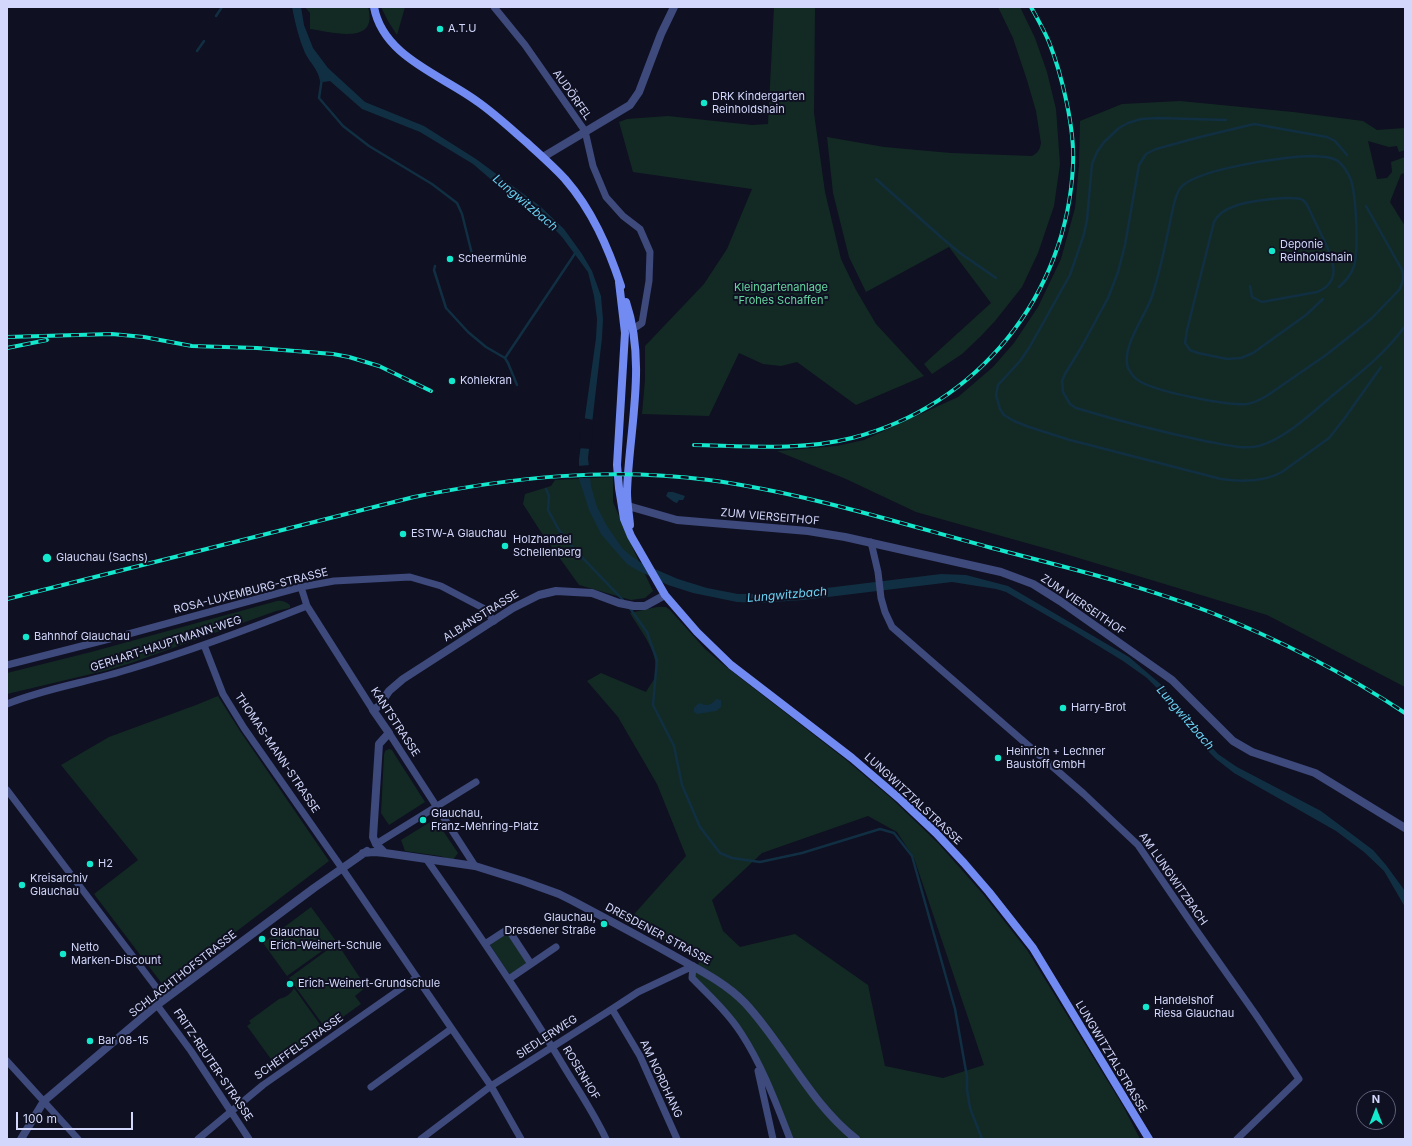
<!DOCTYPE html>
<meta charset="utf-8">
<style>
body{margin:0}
#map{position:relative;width:1412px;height:1146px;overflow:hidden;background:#0f1021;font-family:Inter,sans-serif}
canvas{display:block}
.frame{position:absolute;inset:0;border:8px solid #d2d7fb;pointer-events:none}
.north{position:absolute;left:1356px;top:1090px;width:40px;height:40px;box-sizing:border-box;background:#0f1021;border:1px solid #5d6078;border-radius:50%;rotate:0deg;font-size:11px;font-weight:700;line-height:16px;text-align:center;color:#d2d7fb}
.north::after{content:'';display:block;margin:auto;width:14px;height:18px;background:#13e7cc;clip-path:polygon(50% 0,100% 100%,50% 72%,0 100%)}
.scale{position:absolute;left:16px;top:1112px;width:117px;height:18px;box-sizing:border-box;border:2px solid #d2d7fb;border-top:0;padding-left:5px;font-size:12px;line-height:14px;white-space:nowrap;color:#d2d7fb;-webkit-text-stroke:3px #0f1021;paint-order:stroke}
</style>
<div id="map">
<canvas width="1412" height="1146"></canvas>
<div class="frame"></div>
<div class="north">N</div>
<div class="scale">100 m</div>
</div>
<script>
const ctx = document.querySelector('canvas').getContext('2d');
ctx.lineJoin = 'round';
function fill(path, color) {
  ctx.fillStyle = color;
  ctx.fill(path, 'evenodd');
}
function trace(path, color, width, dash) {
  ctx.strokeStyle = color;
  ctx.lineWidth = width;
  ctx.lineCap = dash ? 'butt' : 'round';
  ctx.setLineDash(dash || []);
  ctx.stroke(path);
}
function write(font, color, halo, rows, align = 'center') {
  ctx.font = font + ' Inter,sans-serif';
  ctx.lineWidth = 4;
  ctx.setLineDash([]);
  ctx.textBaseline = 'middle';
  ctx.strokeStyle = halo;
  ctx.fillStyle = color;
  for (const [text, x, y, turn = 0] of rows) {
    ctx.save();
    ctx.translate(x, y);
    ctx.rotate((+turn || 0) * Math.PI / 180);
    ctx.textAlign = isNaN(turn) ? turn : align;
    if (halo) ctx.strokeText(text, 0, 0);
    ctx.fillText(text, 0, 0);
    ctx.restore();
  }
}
const green = new Path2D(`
 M 305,7 L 368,7 C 379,46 332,32 310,29 L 310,13 Z
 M 381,7 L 405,7 L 397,35 L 388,21 Z
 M 774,7 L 815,7 L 814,113 L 825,192 L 841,259 L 856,290 L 876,324 L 924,376 L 856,405 L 797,362 L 781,366 L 763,364 L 739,353 L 709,416 L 642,414 L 645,380 L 645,346 L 704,284 L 727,249 L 752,189 L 633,172 L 619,122 L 627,119 L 668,116 L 752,125 L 768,124 Z
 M 998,7 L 1020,7 L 1035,38 L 1047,72 L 1056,109 L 1060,164 L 1054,206 L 1038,253 L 1022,287 L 995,321 L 981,336 L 962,354 L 932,374 L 924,364 L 991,303 L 949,247 L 866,292 L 849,257 L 833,193 L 827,137 L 884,147 L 951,153 L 1032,156 C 1038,153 1040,149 1041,143 L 1036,111 L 1027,80 L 1013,38 Z
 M 1180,101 L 1293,112 L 1363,121 L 1377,130 L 1405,128 L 1405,150 L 1399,152 L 1397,146 L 1389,147 L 1368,141 L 1377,179 L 1387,178 L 1392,172 L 1391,162 L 1405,157 L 1405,173 L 1401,174 L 1390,202 L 1405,226 L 1405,687 L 1267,615 L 1062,553 L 916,512 L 846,479 L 777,451 L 837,446 L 864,440 L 958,397 L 993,367 L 1014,343 L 1038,307 L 1061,259 L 1075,208 L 1079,165 L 1080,121 L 1122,104 Z
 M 613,477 L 613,502 L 635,553 L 653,591 L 645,598 L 631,600 L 579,585 L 539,529 L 523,504 L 525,494 L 551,486 L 555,480 Z
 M 277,601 C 282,600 286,602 290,605 L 290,608 L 276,611 L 131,663 L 108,670 L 7,694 L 7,673 L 91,652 Z
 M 657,607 L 666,607 L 670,610 L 705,649 L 725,666 L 845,759 L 891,798 L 938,843 L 983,894 L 1027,950 L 1123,1106 L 1140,1139 L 790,1139 L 741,1033 L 692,978 L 700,960 L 628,921 L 686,856 L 657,784 L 618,717 L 587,681 L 601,673 L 646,692 C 648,688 652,683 654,679 C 662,655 641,632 630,613 ZM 868,816 L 897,832 L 914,858 L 984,1065 L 943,1078 L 885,1066 L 868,985 L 795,934 L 740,947 L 723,931 L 712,900 L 762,853 Z
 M 218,696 L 240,731 L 329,861 L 166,985 L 163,985 L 94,894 L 138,860 L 61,765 L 109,737 L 196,705 Z
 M 389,749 L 392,750 L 395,755 L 425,802 L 389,825 L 381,813 L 384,755 L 385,751 Z
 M 435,819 L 458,853 L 453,860 L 440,856 L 405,851 L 401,840 Z
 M 311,907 L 336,941 L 287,976 L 263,943 Z
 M 508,933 L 528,963 L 510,975 L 490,945 Z
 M 337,943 L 366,987 L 355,996 L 361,1004 L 326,1029 L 289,978 Z
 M 294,988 L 324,1030 L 276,1066 L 247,1026 L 251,1023 L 249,1021 L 279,999 C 286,997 290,995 294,988 Z`);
const water = new Path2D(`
 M 292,7 L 301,7 L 304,25 L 313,48 L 328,68 L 365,102 L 424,126 L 476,159 L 540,206 L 564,229 L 582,254 L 592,271 L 601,296 L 603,319 L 602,338 L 588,458 L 591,486 L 597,507 L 607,526 L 622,548 L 631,556 L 643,564 L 678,579 L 707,588 L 738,594 L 777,594 L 941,574 L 966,575 L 1008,586 L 1129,657 L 1164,687 L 1205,740 L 1218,754 L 1237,767 L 1321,811 L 1373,850 L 1386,865 L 1405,891 L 1405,907 L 1384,871 L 1364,852 L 1336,831 L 1234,773 L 1216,759 L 1203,746 L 1158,689 L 1147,678 L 1123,661 L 1074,631 L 1006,592 L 996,589 L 952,582 L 803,600 L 760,603 L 737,602 L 693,593 L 668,585 L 637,570 L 627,564 L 613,548 L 601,534 L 589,510 L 579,479 L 579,459 L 596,338 L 597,319 L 594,296 L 588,272 L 562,237 L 543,217 L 501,188 L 473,164 L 420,132 L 362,109 L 330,81 L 323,82 L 320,81 C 318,69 310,63 305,53 C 299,39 295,23 292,7 Z
 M 668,492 L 673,492 L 685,496 L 683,500 L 679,500 L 677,503 L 674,502 L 666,496 Z
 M 716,699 L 721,700 L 721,707 L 716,711 L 697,714 L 694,712 L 694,708 L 699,703 C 707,706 711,706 716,699 Z`);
const pier = new Path2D(`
 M 583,418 L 594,420 L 591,449 L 578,448 Z
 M 591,465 L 592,478 L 577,478 L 577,466 Z`);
const stream = new Path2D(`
 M 216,16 L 222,7
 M 197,51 L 204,41
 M 322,78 L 319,98 L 343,126 L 369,146 L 432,184 L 457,203 L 462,214 L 472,254
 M 1226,120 L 1158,118 L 1141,119 L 1128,123 L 1119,128 L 1104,142 L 1097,152 L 1092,164 L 1087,220 L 1084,234 L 1070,275 L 1029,348 L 1020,361 L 998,385 L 996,395 L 1000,409 L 1004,415 L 1014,421 L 1029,427 L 1070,440 L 1221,479 C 1242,482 1264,482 1282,472 L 1329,438 L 1344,419 L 1381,367
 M 1347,155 L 1335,141 L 1327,137 L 1254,124 L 1200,137 L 1156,149 L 1146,154 L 1139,165 L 1125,245 L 1118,272 L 1108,298 L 1082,346 L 1065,374 L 1062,381 L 1063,392 L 1070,404 L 1076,408 C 1119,421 1162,432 1205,441 C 1223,444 1241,450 1259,446 C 1285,439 1313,412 1333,395 C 1359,374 1386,353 1405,326
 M 876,179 L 942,238 L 960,253 L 996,278
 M 435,266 L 434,270 L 446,308 L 468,332 L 486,347 L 505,358 L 508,363 L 517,385
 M 1250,286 L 1252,297 L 1262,302 L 1317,292 C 1345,281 1331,255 1322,236 C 1317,226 1312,215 1307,205 C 1306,203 1305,202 1303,200 C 1293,195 1247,201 1235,206 C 1226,209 1218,214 1214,222 L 1187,330 L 1185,343 L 1190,350 L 1198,353 L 1227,359 L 1241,358 L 1253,353 L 1306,315 L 1323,299
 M 1339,287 C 1346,281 1351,275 1354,266 C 1359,250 1356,196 1351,180 C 1348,173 1344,166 1338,161 C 1331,156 1322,157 1313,156 C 1289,156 1190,169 1179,190 C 1173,201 1172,215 1169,227 C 1164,251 1159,276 1151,299 C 1144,318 1121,348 1128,368 C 1131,374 1135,379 1141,382 C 1159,392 1227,406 1247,404 C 1255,403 1261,399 1268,395 L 1326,355 L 1350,336 L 1372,318 L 1399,290 C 1403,283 1405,277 1402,270 L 1366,206
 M 505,358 L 576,252
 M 546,489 L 549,496 L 548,510 L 559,530 L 575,550 L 625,602
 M 629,607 L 647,632 L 657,660 L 653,705 L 674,746 L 682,785 L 700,827 L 720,853 L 732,858 L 760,862 L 802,853 L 880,829 L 894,833 L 912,856 L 955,1009 L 967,1077 L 967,1090 L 970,1108 L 982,1139`);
const minor = new Path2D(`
 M 494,7 L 525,45 L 585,131 L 593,166 L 606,197 L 623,216 L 640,229 L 650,252 L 649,281 L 642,323 L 633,329
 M 871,542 L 878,572 L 881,598 L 885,612 L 892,627 L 1084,794 L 1138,845 L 1194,927 L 1256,1015 L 1299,1079 L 1237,1139
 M 301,587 L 307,606 L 373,710
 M 204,645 L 223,694 L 244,728 L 346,874 L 491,1086 L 521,1139
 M 7,665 L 121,636 L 301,587 L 334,581 L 410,577 L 441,586 L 483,608 L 494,621
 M 7,704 C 46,688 89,682 130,669 C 190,651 249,629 307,606
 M 389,733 L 475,866
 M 7,790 L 165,999
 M 376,844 L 476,782
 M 427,860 C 474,927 521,995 563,1065 C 578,1090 594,1113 606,1139
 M 485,944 L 508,929 L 531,964
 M 509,979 L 556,947
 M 157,1005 L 191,1051 L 249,1139
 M 612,1009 L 640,1056 L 677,1139
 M 7,1061 L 78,1139
 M 758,1071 L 773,1139
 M 371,1087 L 451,1029
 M 198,1139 L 263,1085 L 416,978
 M 421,1139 L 491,1086 L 612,1009 L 638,992 L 693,966 L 692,978 C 709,995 729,1014 741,1033 C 762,1065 776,1103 790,1139`);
const tertiary = new Path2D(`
 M 543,157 L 630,105 L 639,92 L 661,34 L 674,7
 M 622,506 L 628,506 L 677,520 L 808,531 L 845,537 L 1001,572 L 1033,584 L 1060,601 L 1172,680 L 1233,741 L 1252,752 L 1315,773 L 1405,828
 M 363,853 L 374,852 L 385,853 L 475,866 L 523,881 L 559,894 L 573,901 C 605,918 637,935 669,953 C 695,968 724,981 745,1003 C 785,1046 809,1102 856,1139
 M 385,853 L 376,844 L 373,837 L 379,744 L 389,733 L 373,710 L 379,706 L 389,691 L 403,679 L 513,608 L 539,595 L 556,591 L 592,593 L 619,603 L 634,606 L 645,606 L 665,595
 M 21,1139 L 44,1101 L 157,1005 L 314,888 L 367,851`);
const secondary = new Path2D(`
 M 374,7 C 383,57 442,75 478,102 C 495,114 510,128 525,141 C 538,153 552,165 565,179 C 592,210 608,247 621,286
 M 619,282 L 625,333 L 617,465 L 619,488 L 624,519 L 631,536 L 665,595 L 697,632 L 731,665 L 852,758 L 901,800 L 936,833 L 964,863 L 989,892 L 1033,948 L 1149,1139
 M 626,302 C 647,364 629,429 627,492 C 627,503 629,514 630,525`);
const rail = new Path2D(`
 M 7,337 L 112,334 L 144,337 L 192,346 L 257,348 L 333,354 L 349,357 L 379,366 L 431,391
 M 7,348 L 47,340
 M 694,445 C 746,446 801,451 852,438 C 978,406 1067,295 1073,165 C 1075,129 1062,75 1049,42 C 1044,30 1037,18 1031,7
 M 7,599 L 414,497 C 513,477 609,467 709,480 C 805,493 899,523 992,548 C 1064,567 1137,584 1207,611 C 1276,638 1343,672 1405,713`);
const markers = [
 [440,29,4,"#13e7cc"],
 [704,103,4,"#13e7cc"],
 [1272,251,4,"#13e7cc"],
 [450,259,4,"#13e7cc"],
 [452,381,4,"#13e7cc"],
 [403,534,4,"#13e7cc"],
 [505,546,4,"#13e7cc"],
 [47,558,5,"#13e7cc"],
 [26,637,4,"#13e7cc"],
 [1063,708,4,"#13e7cc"],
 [998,758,4,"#13e7cc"],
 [423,820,4,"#13e7cc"],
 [90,864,4,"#13e7cc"],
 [22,885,4,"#13e7cc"],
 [604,924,4,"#13e7cc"],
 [262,939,4,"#13e7cc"],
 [63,954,4,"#13e7cc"],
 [290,984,4,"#13e7cc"],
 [1146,1007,4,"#13e7cc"],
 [90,1041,4,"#13e7cc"]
];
const poiNames = [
 ["A.T.U",448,29],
 ["DRK Kindergarten",712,97],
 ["Reinholdshain",712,110],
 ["Deponie",1280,245],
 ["Reinholdshain",1280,258],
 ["Scheermühle",458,259],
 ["Kohlekran",460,381],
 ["ESTW-A Glauchau",411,534],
 ["Holzhandel",513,540],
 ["Schellenberg",513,553],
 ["Glauchau (Sachs)",56,558],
 ["Bahnhof Glauchau",34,637],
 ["Harry-Brot",1071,708],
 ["Heinrich + Lechner",1006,752],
 ["Baustoff GmbH",1006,765],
 ["Glauchau,",431,814],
 ["Franz-Mehring-Platz",431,827],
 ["H2",98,864],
 ["Kreisarchiv",30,879],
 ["Glauchau",30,892],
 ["Glauchau,",596,918,"right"],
 ["Dresdener Straße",596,931,"right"],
 ["Glauchau",270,933],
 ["Erich-Weinert-Schule",270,946],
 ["Netto",71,948],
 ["Marken-Discount",71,961],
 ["Erich-Weinert-Grundschule",298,984],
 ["Handelshof",1154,1001],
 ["Riesa Glauchau",1154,1014],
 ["Bar 08-15",98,1041]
];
const streetNames = [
 ["AUDÖRFEL",572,95,55],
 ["ZUM VIERSEITHOF",770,517,5],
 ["ROSA-LUXEMBURG-STRASSE",251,591,-14],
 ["ZUM VIERSEITHOF",1083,605,34],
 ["ALBANSTRASSE",481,616,-32],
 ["GERHART-HAUPTMANN-WEG",166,644,-18],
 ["KANTSTRASSE",395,722,57],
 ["THOMAS-MANN-STRASSE",277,753,56],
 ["LUNGWITZTALSTRASSE",913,799,43],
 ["AM LUNGWITZBACH",1173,879,55],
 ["DRESDENER STRASSE",658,934,28],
 ["SCHLACHTHOFSTRASSE",183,974,-38],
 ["SIEDLERWEG",547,1037,-33],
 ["SCHEFFELSTRASSE",299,1047,-35],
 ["LUNGWITZTALSTRASSE",1111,1057,59],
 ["FRITZ-REUTER-STRASSE",213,1065,56],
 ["ROSENHOF",581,1073,59],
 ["AM NORDHANG",661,1079,65]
];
const parkNames = [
 ["Kleingartenanlage",781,288],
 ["\"Frohes Schaffen\"",781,301]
];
const waterNames = [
 ["Lungwitzbach",525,203,40],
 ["Lungwitzbach",787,595,-5],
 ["Lungwitzbach",1185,718,49]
];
fill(green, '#132a24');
fill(water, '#112f42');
fill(pier, '#0f1021');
trace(stream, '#112f42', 2.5);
trace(minor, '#3e497c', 7);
trace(tertiary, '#3e497c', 8);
trace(secondary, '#718bf3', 8);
trace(rail, '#13e7cc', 4);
trace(rail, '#0f1021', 2.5, [8]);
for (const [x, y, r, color] of markers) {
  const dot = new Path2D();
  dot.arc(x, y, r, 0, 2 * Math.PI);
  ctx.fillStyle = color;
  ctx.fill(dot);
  trace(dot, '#0f1021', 1.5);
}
write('11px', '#d2d7fb', '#0f1021', poiNames, 'left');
write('11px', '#d2d7fb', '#0f1021', streetNames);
write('11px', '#64d5a0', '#0f1021', parkNames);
write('italic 12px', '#69d2f3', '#0f1021', waterNames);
</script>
